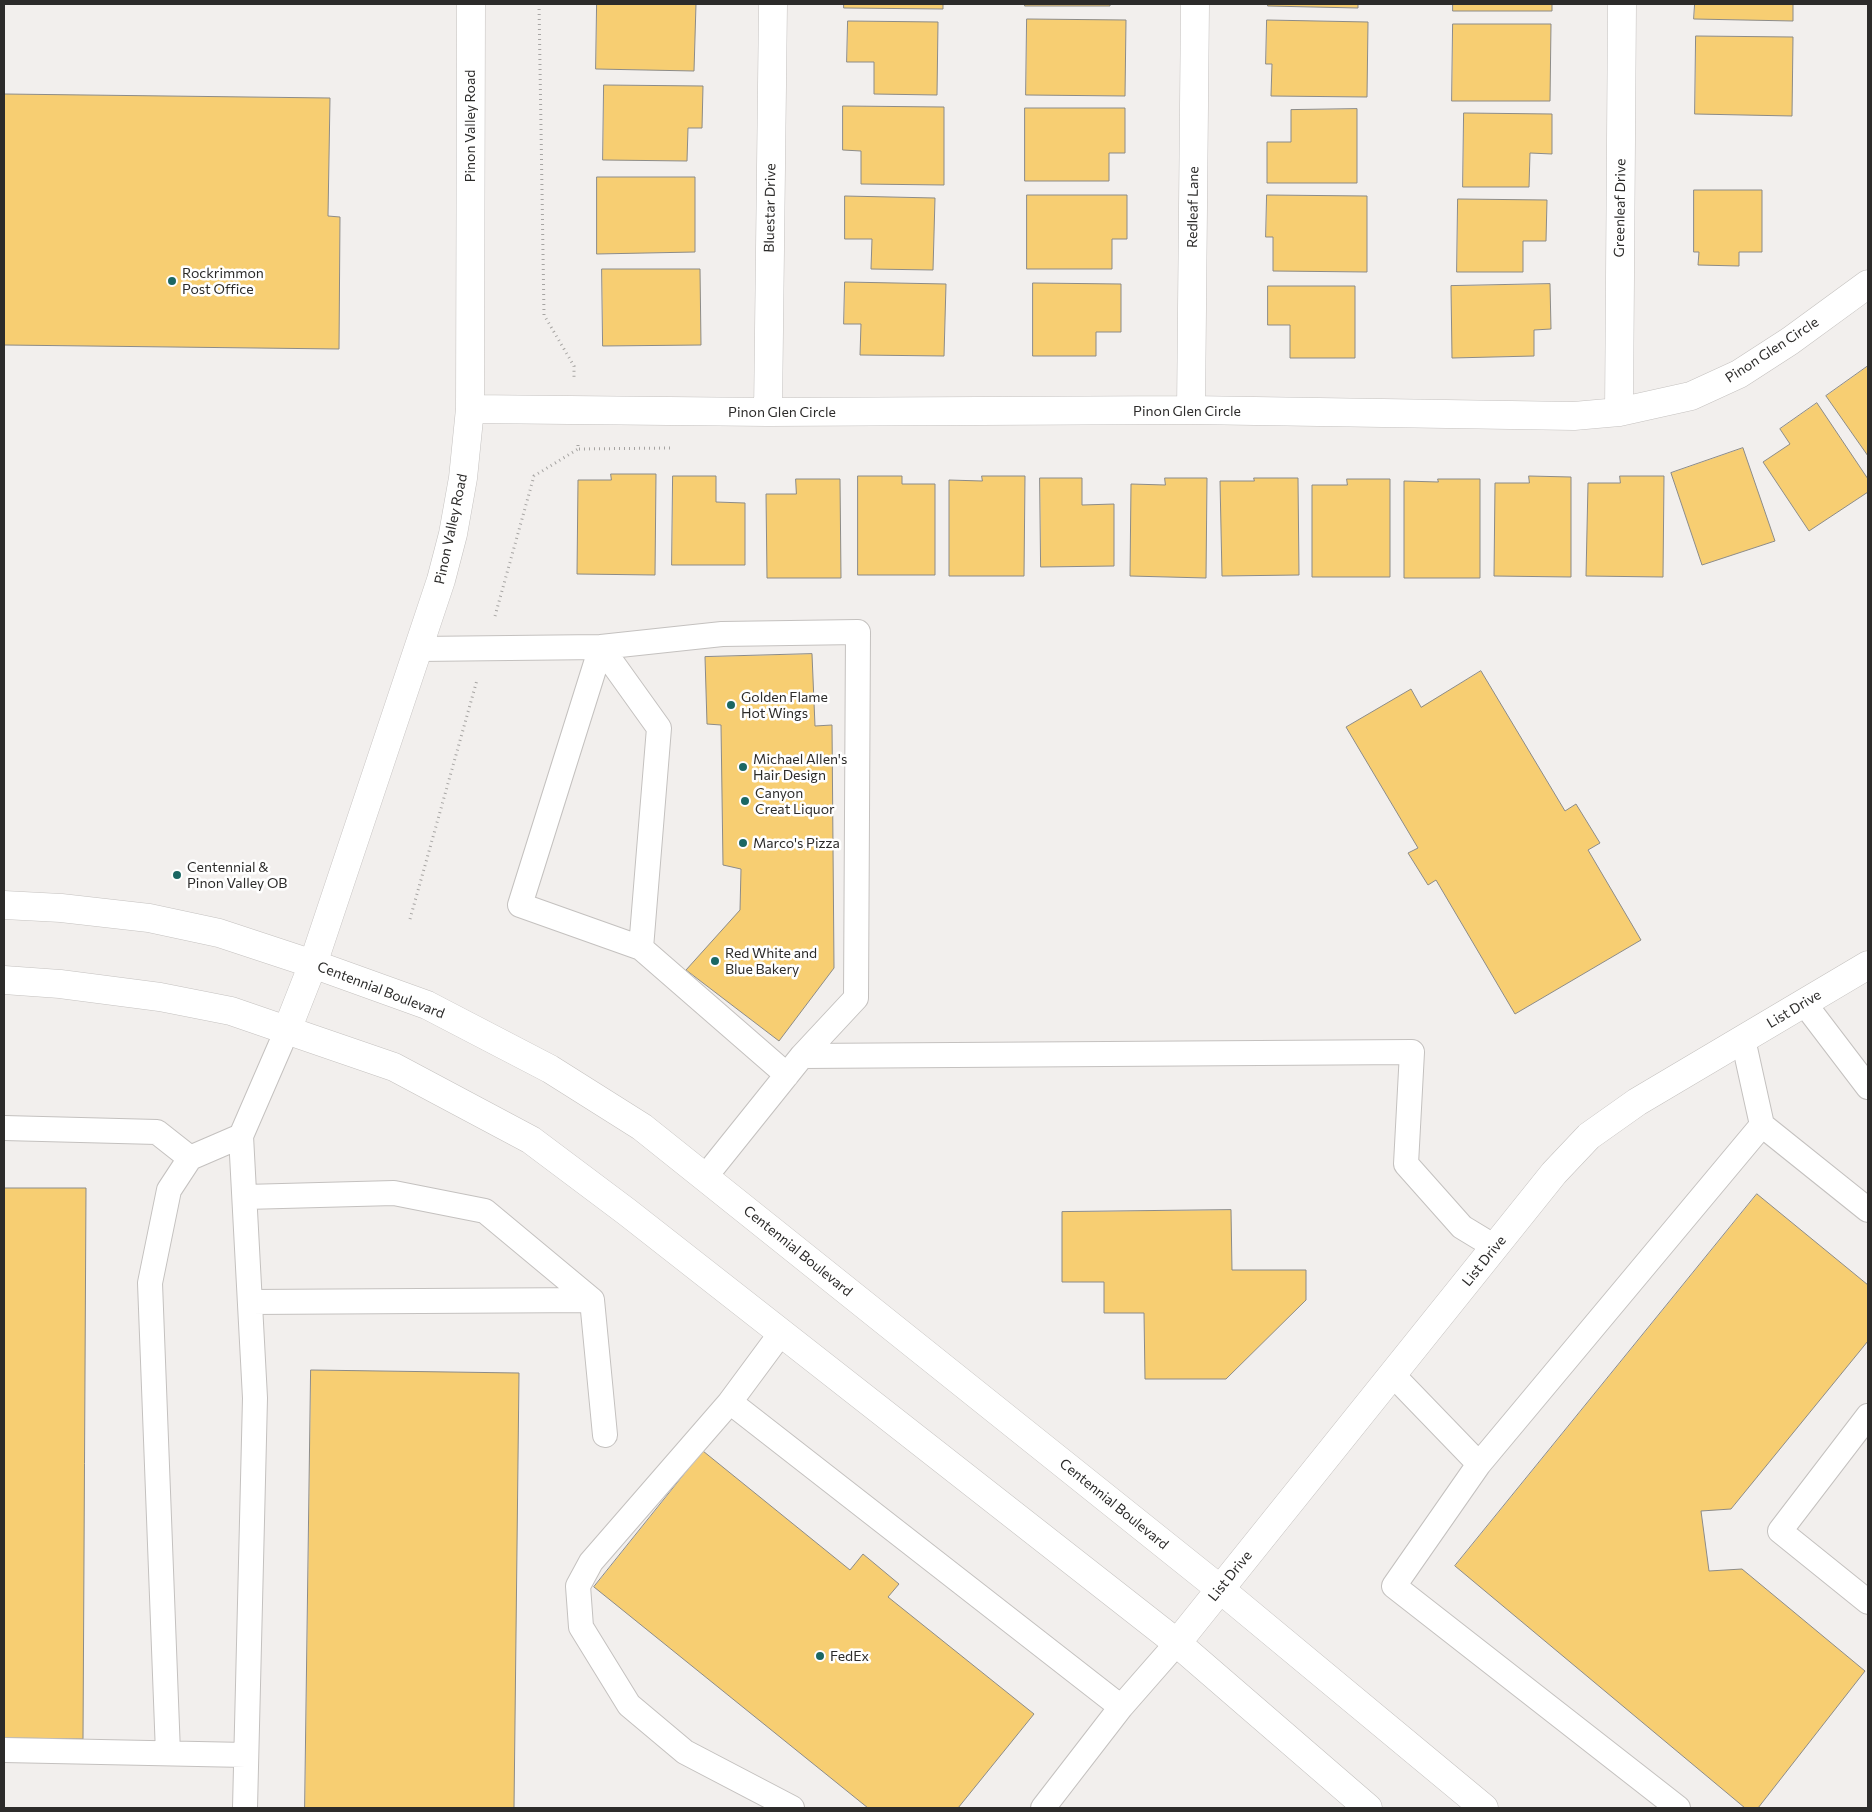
<!DOCTYPE html>
<style>
body{margin:0}
#map{position:relative;width:1872px;height:1812px;overflow:hidden;background:#f2efed;font-family:Commissioner,sans-serif}
canvas{display:block}
.frame{position:absolute;inset:0;border:5px solid #2c2b2a;pointer-events:none}
</style>
<div id="map">
<canvas width="1872" height="1812"></canvas>
<div class="frame"></div>
</div>
<script>
const ctx = document.querySelector('canvas').getContext('2d');
ctx.lineJoin = 'round';
function fill(path, color) {
  ctx.fillStyle = color;
  ctx.fill(path, 'evenodd');
}
function trace(path, color, width, dash) {
  ctx.strokeStyle = color;
  ctx.lineWidth = width;
  ctx.lineCap = dash ? 'butt' : 'round';
  ctx.setLineDash(dash || []);
  ctx.stroke(path);
}
function write(font, color, halo, rows, align = 'center') {
  ctx.font = font + ' Commissioner,sans-serif';
  ctx.lineWidth = 5;
  ctx.setLineDash([]);
  ctx.textBaseline = 'middle';
  ctx.strokeStyle = halo;
  ctx.fillStyle = color;
  for (const [text, x, y, turn = 0] of rows) {
    ctx.save();
    ctx.translate(x, y);
    ctx.rotate((+turn || 0) * Math.PI / 180);
    ctx.textAlign = isNaN(turn) ? turn : align;
    if (halo) ctx.strokeText(text, 0, 0);
    ctx.fillText(text, 0, 0);
    ctx.restore();
  }
}
const building = new Path2D(`
 M 597,4 L 696,4 L 694,71 L 596,69 Z
 M 844,4 L 943,4 L 943,9 L 844,8 Z
 M 1025,4 L 1110,4 L 1110,6 L 1025,6 Z
 M 1268,4 L 1358,4 L 1358,8 L 1268,6 Z
 M 1453,4 L 1552,4 L 1552,11 L 1453,11 Z
 M 1695,4 L 1793,4 L 1793,21 L 1694,19 Z
 M 1027,19 L 1126,20 L 1125,96 L 1026,95 Z
 M 1267,20 L 1368,22 L 1367,97 L 1271,96 L 1272,64 L 1266,64 Z
 M 848,21 L 938,22 L 937,95 L 874,94 L 874,62 L 847,62 Z
 M 1453,24 L 1551,24 L 1550,101 L 1452,101 Z
 M 1696,36 L 1793,37 L 1792,116 L 1695,114 Z
 M 604,85 L 703,86 L 702,128 L 688,128 L 687,161 L 603,160 Z
 M 4,94 L 330,98 L 328,216 L 340,217 L 339,349 L 4,345 Z
 M 843,106 L 944,107 L 944,185 L 861,184 L 861,151 L 843,150 Z
 M 1025,108 L 1125,108 L 1125,153 L 1109,153 L 1109,181 L 1025,181 Z
 M 1357,109 L 1357,183 L 1267,183 L 1267,142 L 1291,142 L 1291,110 Z
 M 1464,113 L 1552,114 L 1552,154 L 1530,153 L 1529,187 L 1463,187 Z
 M 597,177 L 695,177 L 695,252 L 597,254 Z
 M 1694,190 L 1762,190 L 1762,252 L 1739,252 L 1739,266 L 1698,265 L 1699,252 L 1694,252 Z
 M 1027,195 L 1127,195 L 1127,239 L 1112,239 L 1112,269 L 1027,269 Z
 M 1267,195 L 1367,196 L 1367,272 L 1273,271 L 1273,237 L 1266,237 Z
 M 845,196 L 935,198 L 933,270 L 871,269 L 872,239 L 845,239 Z
 M 1458,199 L 1547,200 L 1546,241 L 1523,241 L 1523,272 L 1457,272 Z
 M 602,269 L 700,269 L 701,345 L 603,346 Z
 M 845,282 L 946,284 L 944,356 L 860,355 L 861,324 L 844,324 Z
 M 1033,283 L 1121,284 L 1121,332 L 1096,332 L 1096,356 L 1033,356 Z
 M 1550,284 L 1551,329 L 1534,330 L 1534,356 L 1452,358 L 1451,286 Z
 M 1268,286 L 1355,286 L 1355,358 L 1290,358 L 1290,325 L 1268,325 Z
 M 1868,366 L 1868,456 L 1826,396 Z
 M 1817,403 L 1868,479 L 1868,492 L 1809,531 L 1763,462 L 1790,444 L 1780,429 Z
 M 1743,448 L 1775,541 L 1702,565 L 1671,473 Z
 M 611,474 L 656,474 L 655,575 L 577,574 L 578,480 L 611,480 Z
 M 673,476 L 716,476 L 716,502 L 745,503 L 745,565 L 672,565 Z
 M 858,476 L 902,476 L 902,484 L 935,484 L 935,575 L 858,575 Z
 M 982,476 L 1025,476 L 1024,576 L 949,576 L 949,480 L 982,481 Z
 M 1529,476 L 1571,477 L 1571,577 L 1494,576 L 1495,483 L 1529,483 Z
 M 1620,476 L 1664,476 L 1663,577 L 1586,576 L 1588,483 L 1620,483 Z
 M 1040,478 L 1082,478 L 1082,505 L 1114,504 L 1114,566 L 1041,567 Z
 M 1165,478 L 1207,478 L 1206,578 L 1130,576 L 1131,484 L 1165,485 Z
 M 1254,478 L 1298,478 L 1299,575 L 1222,576 L 1220,481 L 1254,481 Z
 M 796,479 L 840,479 L 841,578 L 767,578 L 766,494 L 796,494 Z
 M 1347,479 L 1390,479 L 1390,577 L 1312,577 L 1312,485 L 1347,485 Z
 M 1438,479 L 1480,479 L 1480,578 L 1404,578 L 1404,481 L 1438,482 Z
 M 812,654 L 815,726 L 832,725 L 834,968 L 779,1041 L 686,970 L 740,910 L 741,869 L 723,865 L 721,725 L 707,724 L 705,657 Z
 M 1481,671 L 1565,811 L 1576,804 L 1600,843 L 1588,850 L 1641,940 L 1515,1014 L 1436,880 L 1428,885 L 1408,853 L 1418,848 L 1346,727 L 1411,689 L 1421,707 Z
 M 4,1188 L 86,1188 L 83,1739 L 4,1738 Z
 M 1757,1194 L 1868,1285 L 1868,1341 L 1731,1509 L 1701,1511 L 1709,1571 L 1742,1569 L 1865,1671 L 1758,1808 L 1745,1808 L 1455,1566 Z
 M 1231,1210 L 1232,1270 L 1306,1270 L 1306,1300 L 1226,1379 L 1145,1379 L 1144,1313 L 1104,1313 L 1104,1282 L 1062,1282 L 1062,1212 Z
 M 311,1370 L 519,1373 L 514,1808 L 305,1808 Z
 M 703,1451 L 850,1570 L 863,1554 L 899,1584 L 888,1597 L 1034,1714 L 958,1808 L 868,1808 L 594,1587 Z`);
const path = new Path2D(`
 M 539,4 L 544,315 L 574,366 L 574,377
 M 578,445 L 578,449 L 671,448
 M 495,616 L 534,476 L 578,449
 M 410,919 L 477,680`);
const service = new Path2D(`
 M 418,649 L 601,647 L 520,905 L 641,948 L 787,1075
 M 641,948 L 659,728 L 601,647 L 722,634 L 858,632 L 856,998 L 802,1056
 M 1804,1003 L 1868,1087
 M 1762,1125 L 1868,1210
 M 4,1128 L 157,1132 L 190,1158 L 241,1136 L 287,1030
 M 241,1136 L 255,1398 L 245,1808
 M 705,1177 L 802,1056 L 1412,1052 L 1406,1164 L 1462,1227 L 1495,1247
 M 245,1197 L 394,1193 L 485,1211 L 592,1300 L 605,1435
 M 250,1302 L 592,1300
 M 781,1333 L 730,1402 L 1121,1707 L 1177,1643
 M 1392,1374 L 1479,1464 L 1762,1125 L 1743,1039
 M 730,1402 L 591,1562 L 578,1586 L 581,1627 L 629,1705 L 685,1752 L 792,1808
 M 1868,1416 L 1780,1531 L 1868,1602
 M 1479,1464 L 1394,1586 L 1678,1808
 M 4,1750 L 246,1755
 M 168,1753 L 150,1283 L 169,1190 L 190,1158
 M 1043,1808 L 1121,1707`);
const minor = new Path2D(`
 M 470,409 L 768,412 L 1191,410 L 1574,416 L 1619,412 L 1691,396 L 1739,374 L 1790,341 L 1868,284
 M 1191,410 L 1195,4
 M 768,412 L 773,4
 M 1619,412 L 1622,4
 M 287,1030 L 313,964 L 441,580 L 453,534 L 463,478 L 470,409 L 471,4
 M 1177,1643 L 1554,1173 L 1589,1136 L 1637,1102 L 1868,965`);
const primary = new Path2D(`
 M 4,905 L 61,908 L 149,918 L 219,933 L 313,964 L 427,1005 L 550,1069 L 642,1127 L 1220,1589 L 1484,1808
 M 4,980 L 60,984 L 160,997 L 231,1011 L 394,1067 L 531,1140 L 627,1212 L 1177,1643 L 1368,1808`);
const markers = [
 [172,281,5,"#1b6763"],
 [731,705,5,"#1b6763"],
 [743,767,5,"#1b6763"],
 [745,801,5,"#1b6763"],
 [743,843,5,"#1b6763"],
 [177,875,5,"#1b6763"],
 [715,961,5,"#1b6763"],
 [820,1656,5,"#1b6763"]
];
const streetNames = [
 ["Pinon Valley Road",470,126,-90],
 ["Redleaf Lane",1193,207,-89],
 ["Bluestar Drive",770,208,-89],
 ["Greenleaf Drive",1620,208,-89],
 ["Pinon Glen Circle",1772,350,-33],
 ["Pinon Glen Circle",1187,411],
 ["Pinon Glen Circle",782,412],
 ["Pinon Valley Road",451,529,-78],
 ["Centennial Boulevard",381,990,21],
 ["List Drive",1794,1009,-31],
 ["Centennial Boulevard",798,1251,39],
 ["List Drive",1484,1261,-51],
 ["Centennial Boulevard",1114,1504,39],
 ["List Drive",1230,1576,-51]
];
const poiNames = [
 ["Rockrimmon",182,273],
 ["Post Office",182,289],
 ["Golden Flame",741,697],
 ["Hot Wings",741,713],
 ["Michael Allen's",753,759],
 ["Hair Design",753,775],
 ["Canyon",755,793],
 ["Creat Liquor",755,809],
 ["Marco's Pizza",753,843],
 ["Centennial &",187,867],
 ["Pinon Valley OB",187,883],
 ["Red White and",725,953],
 ["Blue Bakery",725,969],
 ["FedEx",830,1656]
];
fill(building, '#f7ce72');
trace(building, '#8c8b88', 1);
trace(service, '#c4c1bf', 26);
trace(minor, '#c4c1bf', 29);
trace(primary, '#c4c1bf', 29);
trace(path, '#a7a5a3', 3, [1, 4]);
trace(service, '#fff', 24);
trace(minor, '#fff', 28);
trace(primary, '#fff', 28);
for (const [x, y, r, color] of markers) {
  const dot = new Path2D();
  dot.arc(x, y, r, 0, 2 * Math.PI);
  ctx.fillStyle = color;
  ctx.fill(dot);
  trace(dot, '#fff', 2);
}
write('14px', '#2c2b2a', '#fff', streetNames);
write('14px', '#2c2b2a', '#fff', poiNames, 'left');
</script>
